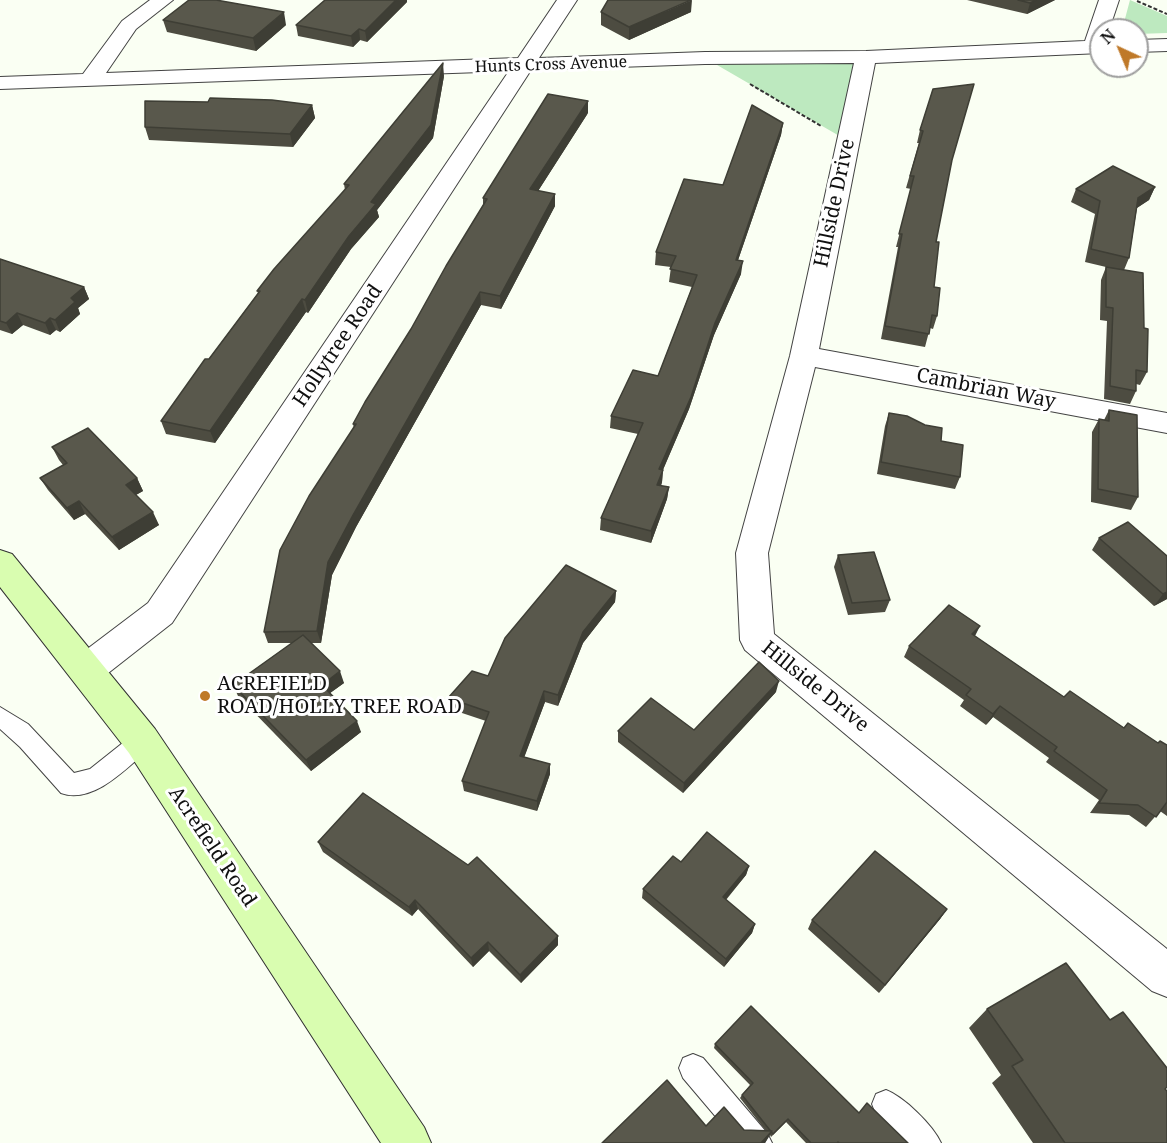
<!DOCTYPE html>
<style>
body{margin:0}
#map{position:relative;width:1167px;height:1143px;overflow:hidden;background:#fafff3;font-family:"Noto Serif",serif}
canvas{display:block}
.north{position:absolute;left:1089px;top:18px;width:60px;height:60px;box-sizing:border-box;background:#fff;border:2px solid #9f9f9f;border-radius:50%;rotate:316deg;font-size:16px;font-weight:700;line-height:24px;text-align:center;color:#101010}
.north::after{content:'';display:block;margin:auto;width:21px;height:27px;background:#bf7929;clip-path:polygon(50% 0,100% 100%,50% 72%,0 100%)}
</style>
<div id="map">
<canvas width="1167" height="1143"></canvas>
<div class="north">N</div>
</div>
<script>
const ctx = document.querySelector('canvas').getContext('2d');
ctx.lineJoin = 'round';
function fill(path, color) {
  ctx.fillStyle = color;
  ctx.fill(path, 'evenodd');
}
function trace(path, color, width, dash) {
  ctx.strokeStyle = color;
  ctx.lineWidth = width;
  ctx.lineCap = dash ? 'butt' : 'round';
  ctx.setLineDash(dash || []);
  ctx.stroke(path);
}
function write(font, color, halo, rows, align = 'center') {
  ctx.font = font + ' "Noto Serif",serif';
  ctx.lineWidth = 6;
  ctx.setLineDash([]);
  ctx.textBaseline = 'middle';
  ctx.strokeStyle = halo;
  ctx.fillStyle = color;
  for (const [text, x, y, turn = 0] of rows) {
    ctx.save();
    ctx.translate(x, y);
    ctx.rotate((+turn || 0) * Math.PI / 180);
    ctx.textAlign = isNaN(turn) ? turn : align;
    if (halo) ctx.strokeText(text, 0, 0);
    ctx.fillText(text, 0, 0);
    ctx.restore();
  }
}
const green = new Path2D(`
 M 1130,0 L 1167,16 L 1167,33 L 1137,34 L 1137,30 L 1122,30 Z
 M 866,57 L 848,141 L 705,58 Z`);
const path = new Path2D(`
 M 1137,1 L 1167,14
 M 750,84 L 821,126`);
const service = new Path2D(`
 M 0,707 L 28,724 L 74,773 L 90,769 L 134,734 L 142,731 L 150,734 L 154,741 L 150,748 C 128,767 93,805 61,793 L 20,747 L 0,729 Z
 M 693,1054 L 703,1058 L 767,1133 L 772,1143 L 738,1143 L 683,1078 L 679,1068 L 683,1058 Z
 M 886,1090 C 904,1097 933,1125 941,1143 L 905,1143 L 876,1114 L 872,1104 L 876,1094 Z`);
const minor = new Path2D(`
 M 150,0 L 173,0 L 136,29 L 106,73 L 518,58 L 557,0 L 577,0 L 539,58 L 705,52 L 866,51 L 1085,41 L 1099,0 L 1119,0 L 1109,30 L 1101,30 L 1101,53 L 875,63 L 819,349 L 1167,413 L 1167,433 L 815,367 L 768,553 L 774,634 L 1167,949 L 1167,997 L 1152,991 L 745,650 L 740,640 L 736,553 L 790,356 L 854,63 L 705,64 L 531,70 L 172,623 L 98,681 L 86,685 L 74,681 L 68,670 L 74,659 L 148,603 L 509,71 L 0,89 L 0,77 L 83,74 L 122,21 Z
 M 1167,39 L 1167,51 L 1137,52 L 1137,40 Z`);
const secondary = new Path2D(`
 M 0,550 L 12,554 L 155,729 L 424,1127 L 431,1143 L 381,1143 L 129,753 L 0,587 Z`);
const wall = new Path2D(`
 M 967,0 L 1055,0 L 1027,14 Z
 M 407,2 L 367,42 L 360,40 L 353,47 L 298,36 L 296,25 Z
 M 601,12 L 691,12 L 629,40 L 601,25 Z
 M 163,20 L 286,25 L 256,51 L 167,32 Z
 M 444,76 L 433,138 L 377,210 L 379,217 L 351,249 L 308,313 L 306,312 L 215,443 L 166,434 L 161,421 L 209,359 L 258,293 L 257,291 L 345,190 L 344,184 Z
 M 933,89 L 952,160 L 936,242 L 934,287 L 937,316 L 933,329 L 930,328 L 925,347 L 881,339 L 898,247 L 896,247 L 911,189 L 906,188 L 919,143 L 917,143 L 920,130 Z
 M 312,105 L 315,118 L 293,147 L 149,140 L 145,127 Z
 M 588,113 L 538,191 L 555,194 L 555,206 L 501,309 L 481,305 L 356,527 L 332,575 L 321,643 L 311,643 L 344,683 L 330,693 L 361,732 L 311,771 L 238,696 L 233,685 L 292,643 L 268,643 L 264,632 L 354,428 L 353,424 L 411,329 L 483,205 L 483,198 Z
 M 783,123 L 781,135 L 738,260 L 741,274 L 714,335 L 689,409 L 663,470 L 662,482 L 661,486 L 669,487 L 667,499 L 651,543 L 600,530 L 601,518 L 638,434 L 610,428 L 611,416 L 658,376 L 692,287 L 669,282 L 671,267 L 655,265 L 656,252 Z
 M 1155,187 L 1149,200 L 1137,208 L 1129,258 L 1124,270 L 1144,328 L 1147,372 L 1140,385 L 1136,384 L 1136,391 L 1130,404 L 1104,399 L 1107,321 L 1100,320 L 1101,280 L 1106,267 L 1085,262 L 1095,214 L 1071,202 L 1076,189 Z
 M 0,259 L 84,287 L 89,299 L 78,308 L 80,314 L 60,332 L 56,330 L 50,335 L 23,325 L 12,334 L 0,330 Z
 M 1109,410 L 1138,497 L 1131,510 L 1091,502 L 1092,432 L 1099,419 L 1104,420 Z
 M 889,413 L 941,441 L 960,477 L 955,489 L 877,474 L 885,426 Z
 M 52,447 L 137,478 L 143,491 L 136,495 L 159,525 L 119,550 L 85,514 L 74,520 L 48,490 L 40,478 L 63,465 L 59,460 Z
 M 1099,538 L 1167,556 L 1167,599 L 1154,606 L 1092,550 Z
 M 838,555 L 890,600 L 885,612 L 848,615 L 834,567 Z
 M 616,591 L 615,602 L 583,643 L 558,706 L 545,702 L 524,757 L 550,764 L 550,774 L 537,811 L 464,791 L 462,781 L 486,721 L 450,709 L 448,698 L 488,676 Z
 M 975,636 L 1064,697 L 1124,728 L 1158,743 L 1167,745 L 1167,816 L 1160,811 L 1146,827 L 1129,815 L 1090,813 L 1099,800 L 1046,762 L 1049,758 L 993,717 L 986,725 L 960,706 L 964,700 L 904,657 L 909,646 Z
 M 776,692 L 683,793 L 618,742 L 618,731 L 694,730 Z
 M 318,842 L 558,936 L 558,945 L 521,983 L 489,951 L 473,967 L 418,909 L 412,916 L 323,852 Z
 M 681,862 L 749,866 L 746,875 L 726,900 L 755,924 L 752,933 L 724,967 L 642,898 L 643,889 Z
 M 947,909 L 940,919 L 879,993 L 808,929 L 812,920 Z
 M 987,1009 L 1110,1020 L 1165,1089 L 1167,1143 L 1033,1143 L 992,1083 L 1001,1075 L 969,1028 Z
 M 715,1044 L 859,1113 L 908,1143 L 806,1143 L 786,1122 L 771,1137 L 770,1135 L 765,1143 L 706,1126 L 744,1130 L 766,1131 L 740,1098 L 742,1095 L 750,1085 L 714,1048 Z`);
const shadedWall = new Path2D(`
 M 396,0 L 407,0 L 407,2 L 367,42 L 365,31 Z
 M 692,0 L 691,12 L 629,40 L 629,27 Z
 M 1036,0 L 1055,0 L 1027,14 L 1030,3 Z
 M 284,12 L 286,25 L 256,51 L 253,38 Z
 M 359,29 L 360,40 L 353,47 L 351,36 Z
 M 443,63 L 444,76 L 433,138 L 377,210 L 379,217 L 351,249 L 308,313 L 305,300 L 371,202 Z
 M 588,101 L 588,113 L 531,202 L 530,189 Z
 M 312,105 L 315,118 L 293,147 L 290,134 Z
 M 783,123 L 781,135 L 734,272 L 736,260 Z
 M 1155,187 L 1149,200 L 1132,211 L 1138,198 Z
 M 555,194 L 555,206 L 501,309 L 500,296 Z
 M 743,261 L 741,274 L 714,335 L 689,409 L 658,481 L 659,469 L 715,323 Z
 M 84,287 L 89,299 L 78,308 L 80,314 L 60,332 L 55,320 L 71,298 Z
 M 480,292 L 481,305 L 356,527 L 332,575 L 321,643 L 317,631 L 328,562 L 353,515 Z
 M 302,299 L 306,312 L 215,443 L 210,431 Z
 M 17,313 L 23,325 L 12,334 L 6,323 Z
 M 50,318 L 56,330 L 50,335 L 45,323 Z
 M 663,470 L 662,482 L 657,497 L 657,485 Z
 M 137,478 L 143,491 L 132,497 L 126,485 Z
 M 669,487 L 667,499 L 651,543 L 651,531 Z
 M 79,501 L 85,514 L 74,520 L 67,508 Z
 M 153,512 L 159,525 L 119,550 L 112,537 Z
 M 616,591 L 615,602 L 583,643 L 558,706 L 558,695 L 583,632 Z
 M 1167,592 L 1167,599 L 1154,606 L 1163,594 Z
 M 980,626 L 974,638 L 972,634 Z
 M 340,671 L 344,683 L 326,696 L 322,685 Z
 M 779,681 L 776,692 L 683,793 L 684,783 Z
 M 544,691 L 545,702 L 521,766 L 520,756 Z
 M 1000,706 L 993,717 L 986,725 L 993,714 Z
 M 357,721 L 361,732 L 311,771 L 306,760 Z
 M 550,764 L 550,774 L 537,811 L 537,801 Z
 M 749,866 L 746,875 L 720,906 L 723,897 Z
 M 415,900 L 418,909 L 412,916 L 409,907 Z
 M 947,909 L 940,919 L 879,993 L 885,985 Z
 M 755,924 L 752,933 L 724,967 L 726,959 Z
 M 558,936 L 558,945 L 521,983 L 520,975 Z
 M 488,942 L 489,951 L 473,967 L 471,958 Z
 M 772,1131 L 765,1143 L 761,1143 Z`);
const building = new Path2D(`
 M 189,0 L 216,0 L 284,12 L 253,38 L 163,20 Z
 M 325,0 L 396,0 L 365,31 L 359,29 L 351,36 L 296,25 Z
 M 608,0 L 691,0 L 629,27 L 601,12 Z
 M 1018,0 L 1036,0 L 1030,3 Z
 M 443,63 L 431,125 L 371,202 L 376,204 L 349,236 L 305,300 L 302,299 L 210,431 L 161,421 L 205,359 L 209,359 L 260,291 L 257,291 L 274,269 L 349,185 L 344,184 Z
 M 974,84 L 952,160 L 936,242 L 939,242 L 934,287 L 940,288 L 937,316 L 932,315 L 929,334 L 885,326 L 902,234 L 899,234 L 914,176 L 910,176 L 923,131 L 920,130 L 933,89 Z
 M 548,94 L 588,101 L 530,189 L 555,194 L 500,296 L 480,292 L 353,515 L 328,562 L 317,631 L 264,632 L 280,550 L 309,496 L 356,424 L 353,424 L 365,402 L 411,329 L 446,266 L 487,199 L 483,198 Z
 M 210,98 L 272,100 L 312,105 L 290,134 L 145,127 L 145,101 L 208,102 Z
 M 752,105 L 783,123 L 736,260 L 743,261 L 715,323 L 691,397 L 659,469 L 663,470 L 657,485 L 669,487 L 651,531 L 601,518 L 643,423 L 611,416 L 633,370 L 658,376 L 697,275 L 670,269 L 676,256 L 656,252 L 684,179 L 723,185 Z
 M 1113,166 L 1155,187 L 1138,198 L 1129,258 L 1091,249 L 1100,201 L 1076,189 Z
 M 0,259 L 84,287 L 71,298 L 75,302 L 55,320 L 50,318 L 45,323 L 17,313 L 6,323 L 0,321 Z
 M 1106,267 L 1143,273 L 1144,328 L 1148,329 L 1147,372 L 1136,370 L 1136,391 L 1110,386 L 1113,308 L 1106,307 Z
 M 1109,410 L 1137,415 L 1138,497 L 1098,489 L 1099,419 L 1109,421 Z
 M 889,413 L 907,416 L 925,425 L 942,428 L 941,441 L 963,445 L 960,477 L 881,462 Z
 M 88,428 L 137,478 L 126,485 L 153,512 L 112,537 L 79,501 L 67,508 L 40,478 L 67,463 L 52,447 Z
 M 1128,522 L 1167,556 L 1167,592 L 1163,594 L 1099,538 Z
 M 874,552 L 890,600 L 852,603 L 838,555 Z
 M 566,565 L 616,591 L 583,632 L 558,695 L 544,691 L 520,756 L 550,764 L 537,801 L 462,781 L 489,712 L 448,698 L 472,671 L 488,676 L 505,638 Z
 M 949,605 L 980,626 L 972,634 L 1064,697 L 1070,691 L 1124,728 L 1128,723 L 1158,743 L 1160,741 L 1167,745 L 1167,802 L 1156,817 L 1138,805 L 1099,803 L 1107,790 L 1054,751 L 1057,747 L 1000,706 L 993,714 L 966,695 L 971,689 L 909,646 Z
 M 303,635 L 340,671 L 322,685 L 357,721 L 306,760 L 233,685 Z
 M 759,662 L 779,681 L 684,783 L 618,731 L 651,698 L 694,730 Z
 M 363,793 L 468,865 L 477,857 L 558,936 L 520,975 L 488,942 L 471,958 L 415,900 L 409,907 L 318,842 Z
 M 707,832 L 749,866 L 723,897 L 755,924 L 726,959 L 643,889 L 673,856 L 681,862 Z
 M 875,851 L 947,909 L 885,985 L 812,920 Z
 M 1066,963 L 1110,1020 L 1123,1012 L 1167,1068 L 1167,1087 L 1165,1089 L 1167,1091 L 1167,1143 L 1065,1143 L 1012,1066 L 1023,1060 L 987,1009 Z
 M 751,1006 L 859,1113 L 867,1103 L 908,1143 L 839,1143 L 838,1142 L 837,1143 L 811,1143 L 788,1119 L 773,1134 L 742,1095 L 753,1083 L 715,1044 Z
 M 667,1080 L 706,1126 L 724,1107 L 744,1130 L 772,1131 L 761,1143 L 602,1143 Z`);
const markers = [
 [205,696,6,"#bf7929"]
];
const farStreetnames = [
 ["Hunts Cross Avenue",551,65,-2]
];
const streetNames = [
 ["Hillside Drive",835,203,-78],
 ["Hollytree Road",338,346,-56],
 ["Cambrian Way",986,389,11],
 ["Hillside Drive",815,687,39],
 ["Acrefield Road",212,847,56]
];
const poiNames = [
 ["ACREFIELD",217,684],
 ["ROAD/HOLLY TREE ROAD",217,707]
];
fill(green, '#bde9bf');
trace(service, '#434343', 2);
trace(minor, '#434343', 2);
trace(secondary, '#323232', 2);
trace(path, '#323232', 2, [4, 2]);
fill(service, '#fff');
fill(minor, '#fff');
fill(secondary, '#d9fdb0');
fill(wall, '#4d4c41');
fill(shadedWall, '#3e3e35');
fill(building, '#59584c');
trace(building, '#3e3e35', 1.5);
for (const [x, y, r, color] of markers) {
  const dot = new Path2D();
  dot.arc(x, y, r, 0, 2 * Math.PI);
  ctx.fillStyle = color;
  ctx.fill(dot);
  trace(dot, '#fff', 2);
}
write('16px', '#101010', '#fff', farStreetnames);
write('20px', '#101010', '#fff', streetNames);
write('20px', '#101010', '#fff', poiNames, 'left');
</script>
